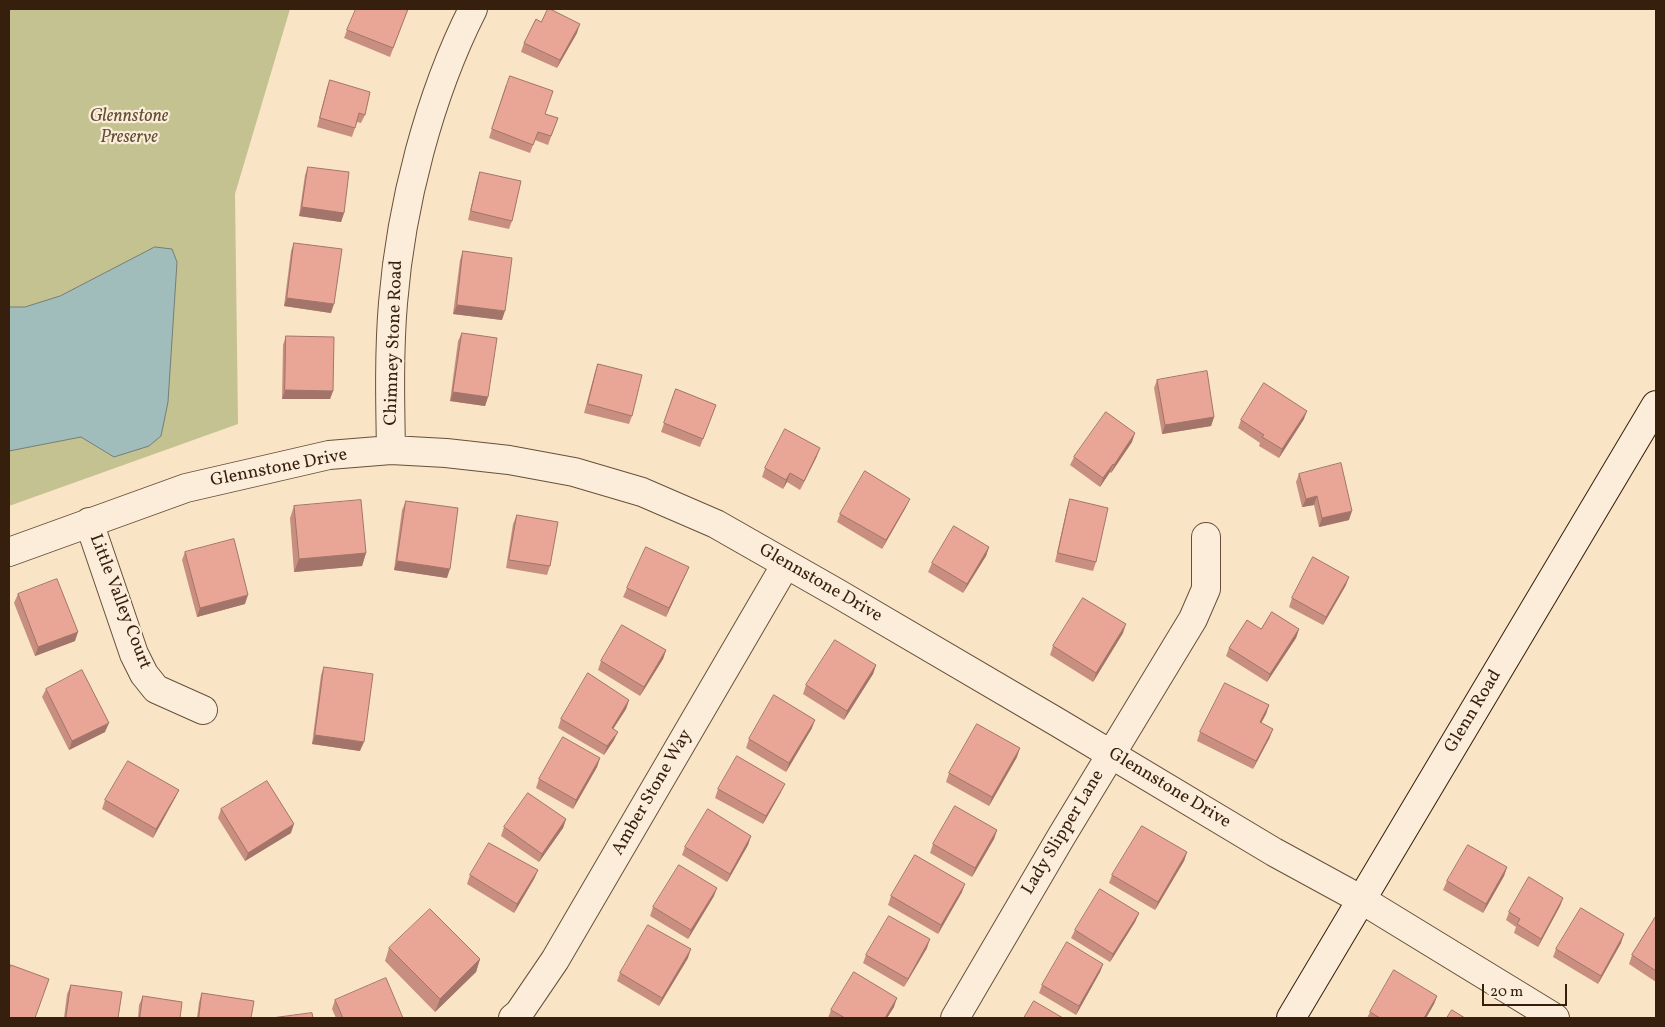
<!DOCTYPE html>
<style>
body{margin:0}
#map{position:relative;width:1665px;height:1027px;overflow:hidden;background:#f9e4c5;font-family:Vollkorn,serif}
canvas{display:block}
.frame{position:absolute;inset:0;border:10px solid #361f0d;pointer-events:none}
.scale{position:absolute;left:1482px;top:984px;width:85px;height:22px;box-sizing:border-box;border:2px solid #361f0d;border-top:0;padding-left:6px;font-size:15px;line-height:18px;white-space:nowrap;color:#361f0d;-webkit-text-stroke:4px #fbedd9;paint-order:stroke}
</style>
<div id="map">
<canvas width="1665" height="1027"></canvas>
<div class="frame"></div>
<div class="scale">20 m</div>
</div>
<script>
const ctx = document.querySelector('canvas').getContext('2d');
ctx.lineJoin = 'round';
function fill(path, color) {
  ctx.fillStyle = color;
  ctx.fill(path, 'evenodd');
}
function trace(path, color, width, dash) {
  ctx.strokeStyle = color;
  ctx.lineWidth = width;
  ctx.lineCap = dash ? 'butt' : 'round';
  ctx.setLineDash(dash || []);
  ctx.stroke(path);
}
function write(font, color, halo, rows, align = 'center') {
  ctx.font = font + ' Vollkorn,serif';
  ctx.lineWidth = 4.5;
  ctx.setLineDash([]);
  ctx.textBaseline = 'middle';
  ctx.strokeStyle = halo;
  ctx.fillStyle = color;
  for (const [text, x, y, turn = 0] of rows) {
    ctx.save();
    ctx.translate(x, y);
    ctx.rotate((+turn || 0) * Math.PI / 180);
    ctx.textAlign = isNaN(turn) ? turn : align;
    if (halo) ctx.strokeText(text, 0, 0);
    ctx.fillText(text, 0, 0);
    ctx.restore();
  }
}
const green = new Path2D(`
 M 9,9 L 290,9 L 235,194 L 238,424 L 9,506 Z`);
const water = new Path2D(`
 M 155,247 L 172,249 L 177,262 L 168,402 L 161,436 L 149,446 L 114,457 L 81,437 L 9,451 L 9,307 L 25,307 L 60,296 Z`);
const street = new Path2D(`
 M 391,450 C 390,401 389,351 393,303 C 401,205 429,96 473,9
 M 89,522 L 134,654 L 144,674 L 156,689 L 203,710
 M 9,552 L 186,488 L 329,455 L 391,450 L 446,453 L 509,460 L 574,472 L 642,492 L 716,524 L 837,593 L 1057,722 L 1274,852 L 1362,900 L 1555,1018
 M 513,1018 L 519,1013 L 555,960 L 786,564
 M 955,1018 L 1061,837 L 1193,619 L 1206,589 L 1206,537`);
const secondary = new Path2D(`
 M 1291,1018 L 1656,405`);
const wall = new Path2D(`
 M 408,9 L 390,57 L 344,38 L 347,30 Z
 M 541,22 L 577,33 L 557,68 L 521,52 L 524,43 Z
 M 330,80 L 365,115 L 361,123 L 357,122 L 352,137 L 317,127 L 327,88 Z
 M 506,85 L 545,114 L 558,118 L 548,145 L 535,140 L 530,153 L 489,138 Z
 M 308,167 L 344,213 L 341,222 L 299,216 L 305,175 Z
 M 480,172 L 512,221 L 509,229 L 468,220 L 477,181 Z
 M 294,243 L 331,313 L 284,306 L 291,251 Z
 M 463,251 L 502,320 L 453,314 L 460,260 Z
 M 462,333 L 488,397 L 485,406 L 450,401 L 458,341 Z
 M 286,336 L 333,391 L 330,399 L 282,399 L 283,345 Z
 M 598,364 L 632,416 L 629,424 L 584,413 L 595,372 Z
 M 1157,380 L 1214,417 L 1211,426 L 1162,434 L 1154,388 Z
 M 676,389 L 716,405 L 700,447 L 661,432 Z
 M 1304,419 L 1279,458 L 1259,446 L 1260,443 L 1238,428 L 1241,420 Z
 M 1132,442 L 1111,473 L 1110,472 L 1100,487 L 1070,465 L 1074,457 Z
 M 817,456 L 800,490 L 787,482 L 783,489 L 762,477 L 765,468 Z
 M 1299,474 L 1349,520 L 1319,527 L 1314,505 L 1302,507 L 1296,482 Z
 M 1070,499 L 1096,562 L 1093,571 L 1055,562 L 1067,508 Z
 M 406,501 L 447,578 L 394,570 L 402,510 Z
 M 294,506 L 366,553 L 362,566 L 294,572 L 290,518 Z
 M 906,507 L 882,549 L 837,522 L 840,514 Z
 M 517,515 L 550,566 L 547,575 L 506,568 L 513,524 Z
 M 989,547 L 986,556 L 963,593 L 928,572 L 932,563 Z
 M 185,552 L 245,604 L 197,617 L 182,560 Z
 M 689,567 L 685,576 L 666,617 L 623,597 L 627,588 Z
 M 1346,585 L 1323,625 L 1289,607 L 1292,598 Z
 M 18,594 L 75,641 L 35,656 L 14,603 Z
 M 1299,629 L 1296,638 L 1267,682 L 1226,656 L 1229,648 Z
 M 1123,633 L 1093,682 L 1050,655 L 1053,646 Z
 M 666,650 L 663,659 L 640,696 L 598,670 L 601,661 Z
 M 876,665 L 873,674 L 844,720 L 803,694 L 806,685 Z
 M 324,667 L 360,751 L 312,744 L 321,675 Z
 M 46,689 L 105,732 L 69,750 L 42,697 Z
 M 629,700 L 626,709 L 613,729 L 614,740 L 604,755 L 558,728 L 561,719 Z
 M 1269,705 L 1266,714 L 1261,723 L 1270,737 L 1253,769 L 1197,741 L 1200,732 Z
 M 812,728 L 786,772 L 746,748 L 749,739 Z
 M 1017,757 L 989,806 L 946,782 L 949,773 Z
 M 600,758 L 597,767 L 573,809 L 536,788 L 539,779 Z
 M 718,789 L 781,792 L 763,824 L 715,798 Z
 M 179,790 L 175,798 L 153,838 L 102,809 L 105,800 Z
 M 221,809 L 291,833 L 245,861 L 218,818 Z
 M 566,819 L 563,828 L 539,862 L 501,836 L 504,827 Z
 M 997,830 L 994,839 L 972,877 L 930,853 L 933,844 Z
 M 751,836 L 748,845 L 727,882 L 682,855 L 685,847 Z
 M 1187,852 L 1184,861 L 1155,910 L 1109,883 L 1112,875 Z
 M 1507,867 L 1504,876 L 1483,913 L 1443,890 L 1447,881 Z
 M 538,870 L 534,879 L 514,913 L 467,884 L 470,875 Z
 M 962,892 L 938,934 L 888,905 L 891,896 Z
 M 714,896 L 688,939 L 650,916 L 653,907 Z
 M 1563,898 L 1560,906 L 1538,947 L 1514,933 L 1516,927 L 1506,920 L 1509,912 Z
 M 1139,913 L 1135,922 L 1110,962 L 1071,938 L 1075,930 Z
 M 1656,916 L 1656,982 L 1629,964 L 1632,955 Z
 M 1621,943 L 1598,984 L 1553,957 L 1556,949 Z
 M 389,948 L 480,959 L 476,972 L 435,1012 L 385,961 Z
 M 927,948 L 904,987 L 863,963 L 866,955 Z
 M 688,958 L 659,1006 L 617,981 L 620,973 Z
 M 1103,964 L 1100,972 L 1076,1015 L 1039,993 L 1042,985 Z
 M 71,985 L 118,1018 L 64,1018 L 67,994 Z
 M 202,993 L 251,1018 L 197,1018 L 199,1002 Z
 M 143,996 L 180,1018 L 138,1018 L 139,1005 Z
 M 1437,996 L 1434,1004 L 1426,1018 L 1367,1018 L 1370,1012 Z
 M 335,1000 L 403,1018 L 336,1018 L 332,1009 Z
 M 894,1007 L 887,1018 L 828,1018 L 831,1010 Z`);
const shadedWall = new Path2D(`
 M 580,24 L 577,33 L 557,68 L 560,60 Z
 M 302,207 L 344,213 L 341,222 L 299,216 Z
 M 287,298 L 334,304 L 331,313 L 284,306 Z
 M 457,305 L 505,311 L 502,320 L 453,314 Z
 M 285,390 L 333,391 L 330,399 L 282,399 Z
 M 453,392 L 488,397 L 485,406 L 450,401 Z
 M 1307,411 L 1304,419 L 1279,458 L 1282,449 Z
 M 1214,417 L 1211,426 L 1162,434 L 1165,425 Z
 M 1135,433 L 1132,442 L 1111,473 L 1114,465 Z
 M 820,448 L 817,456 L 800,490 L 804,481 Z
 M 1113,464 L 1110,472 L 1100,487 L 1103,478 Z
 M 790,473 L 787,482 L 783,489 L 786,480 Z
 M 1317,496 L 1314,505 L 1302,507 L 1306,499 Z
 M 910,499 L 906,507 L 882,549 L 886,540 Z
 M 1352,511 L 1349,520 L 1319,527 L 1322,518 Z
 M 989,547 L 986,556 L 963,593 L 967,584 Z
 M 366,553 L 362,566 L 294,572 L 299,559 Z
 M 397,561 L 450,569 L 447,578 L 394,570 Z
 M 689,567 L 685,576 L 666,617 L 669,608 Z
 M 1349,577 L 1346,585 L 1323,625 L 1326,617 Z
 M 248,595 L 245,604 L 197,617 L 200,608 Z
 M 1126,624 L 1123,633 L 1093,682 L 1096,673 Z
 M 1299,629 L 1296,638 L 1267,682 L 1270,674 Z
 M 78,632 L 75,641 L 35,656 L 38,647 Z
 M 666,650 L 663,659 L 640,696 L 644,687 Z
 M 876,665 L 873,674 L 844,720 L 847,711 Z
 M 629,700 L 626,709 L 608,737 L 612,728 Z
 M 1269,705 L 1266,714 L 1257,731 L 1260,722 Z
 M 815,720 L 812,728 L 786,772 L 789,763 Z
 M 109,723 L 105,732 L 69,750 L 72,741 Z
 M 1273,729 L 1270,737 L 1253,769 L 1256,761 Z
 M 618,732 L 614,740 L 604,755 L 607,746 Z
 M 315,735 L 364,742 L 360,751 L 312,744 Z
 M 1020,748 L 1017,757 L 989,806 L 992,797 Z
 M 600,758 L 597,767 L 573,809 L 576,800 Z
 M 785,784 L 781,792 L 763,824 L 766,816 Z
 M 179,790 L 175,798 L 153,838 L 156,829 Z
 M 566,819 L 563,828 L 539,862 L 542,854 Z
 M 294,824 L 291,833 L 245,861 L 248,853 Z
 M 997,830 L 994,839 L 972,877 L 975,868 Z
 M 751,836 L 748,845 L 727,882 L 730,874 Z
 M 1187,852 L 1184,861 L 1155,910 L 1158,902 Z
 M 1507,867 L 1504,876 L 1483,913 L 1486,904 Z
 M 538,870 L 534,879 L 514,913 L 517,904 Z
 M 965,884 L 962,892 L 938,934 L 941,925 Z
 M 717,888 L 714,896 L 688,939 L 691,930 Z
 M 1563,898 L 1560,906 L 1538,947 L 1541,939 Z
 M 1139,913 L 1135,922 L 1110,962 L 1113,954 Z
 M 1624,934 L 1621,943 L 1598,984 L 1601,976 Z
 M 930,939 L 927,948 L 904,987 L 908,979 Z
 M 691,949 L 688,958 L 659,1006 L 662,998 Z
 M 480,959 L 476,972 L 435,1012 L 440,999 Z
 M 1103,964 L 1100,972 L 1076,1015 L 1079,1006 Z
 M 1437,996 L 1434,1004 L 1426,1018 L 1424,1018 Z
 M 897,998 L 894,1007 L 887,1018 L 885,1018 Z`);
const building = new Path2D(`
 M 356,9 L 408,9 L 393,48 L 347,30 Z
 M 548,9 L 550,9 L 580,24 L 560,60 L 524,43 L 536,19 L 541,22 Z
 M 510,76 L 553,91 L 545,114 L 558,118 L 551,136 L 538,132 L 533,145 L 492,129 Z
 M 330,80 L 370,92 L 365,115 L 359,113 L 355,128 L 320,118 Z
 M 308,167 L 349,172 L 344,213 L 302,207 Z
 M 480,172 L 521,181 L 512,221 L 471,211 Z
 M 294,243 L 342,249 L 334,304 L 287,298 Z
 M 463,251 L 512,258 L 505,311 L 457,305 Z
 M 462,333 L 497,338 L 488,397 L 453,392 Z
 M 286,336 L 334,337 L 333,391 L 285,390 Z
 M 598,364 L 642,375 L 632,416 L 588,404 Z
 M 1207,371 L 1214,417 L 1165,425 L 1157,380 Z
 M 1264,383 L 1307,411 L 1282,449 L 1262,437 L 1264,435 L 1241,420 Z
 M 676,389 L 716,405 L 703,439 L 664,423 Z
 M 1106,412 L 1135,433 L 1114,465 L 1113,464 L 1103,478 L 1074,457 Z
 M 785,429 L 820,448 L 804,481 L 790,473 L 786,480 L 765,468 Z
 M 1341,463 L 1352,511 L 1322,518 L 1317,496 L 1306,499 L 1299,474 Z
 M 865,471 L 910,499 L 886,540 L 840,514 Z
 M 1070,499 L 1108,508 L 1096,562 L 1058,553 Z
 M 361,500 L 366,553 L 299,559 L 294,506 Z
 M 406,501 L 458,508 L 450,569 L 397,561 Z
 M 517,515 L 558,522 L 550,566 L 509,560 Z
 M 954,526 L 989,547 L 967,584 L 932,563 Z
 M 234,539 L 248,595 L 200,608 L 185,552 Z
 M 646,547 L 689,567 L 669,608 L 627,588 Z
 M 1313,557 L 1349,577 L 1326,617 L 1292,598 Z
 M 57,579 L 78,632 L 38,647 L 18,594 Z
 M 1083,598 L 1126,624 L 1096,673 L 1053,646 Z
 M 1272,612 L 1299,629 L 1270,674 L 1229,648 L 1247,620 L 1261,629 Z
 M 622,625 L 666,650 L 644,687 L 601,661 Z
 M 835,640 L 876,665 L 847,711 L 806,685 Z
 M 324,667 L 373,674 L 364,742 L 315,735 Z
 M 82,670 L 109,723 L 72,741 L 46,689 Z
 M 588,673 L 629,700 L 612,728 L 618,732 L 607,746 L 561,719 Z
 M 1225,683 L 1269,705 L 1260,722 L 1273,729 L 1256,761 L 1200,732 Z
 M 774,695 L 815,720 L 789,763 L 749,739 Z
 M 977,724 L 1020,748 L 992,797 L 949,773 Z
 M 563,737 L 600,758 L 576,800 L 539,779 Z
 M 737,756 L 785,784 L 766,816 L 718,789 Z
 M 128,761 L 179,790 L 156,829 L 105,800 Z
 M 267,781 L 294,824 L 248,853 L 221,809 Z
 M 528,793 L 566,819 L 542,854 L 504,827 Z
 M 955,806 L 997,830 L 975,868 L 933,844 Z
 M 708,809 L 751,836 L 730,874 L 685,847 Z
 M 1142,826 L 1187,852 L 1158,902 L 1112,875 Z
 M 489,843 L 538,870 L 517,904 L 470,875 Z
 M 1468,845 L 1507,867 L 1486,904 L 1447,881 Z
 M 915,855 L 965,884 L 941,925 L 891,896 Z
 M 679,865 L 717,888 L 691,930 L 653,907 Z
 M 1529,877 L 1563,898 L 1541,939 L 1517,924 L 1520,919 L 1509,912 Z
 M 1100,889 L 1139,913 L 1113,954 L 1075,930 Z
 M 1581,908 L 1624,934 L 1601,976 L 1556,949 Z
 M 430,909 L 480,959 L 440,999 L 389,948 Z
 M 889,916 L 930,939 L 908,979 L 866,955 Z
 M 1656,916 L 1656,971 L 1632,955 Z
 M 648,925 L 691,949 L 662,998 L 620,973 Z
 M 1067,942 L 1103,964 L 1079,1006 L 1042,985 Z
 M 11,965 L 49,979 L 35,1018 L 9,1018 L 9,971 Z
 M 1394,970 L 1437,996 L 1424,1018 L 1380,1018 L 1370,1012 Z
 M 854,972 L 897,998 L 885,1018 L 845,1018 L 831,1010 Z
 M 386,978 L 403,1018 L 343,1018 L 335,1000 Z
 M 71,985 L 122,992 L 118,1018 L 66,1018 Z
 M 202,993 L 254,1001 L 251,1018 L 199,1018 Z
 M 143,996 L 182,1002 L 180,1018 L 140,1018 Z
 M 1034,1001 L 1063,1018 L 1024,1018 Z
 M 1452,1010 L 1465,1018 L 1447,1018 Z
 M 312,1013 L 313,1018 L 272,1018 Z`);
const parkNames = [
 ["Glennstone",129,118],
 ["Preserve",129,139]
];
const streetNames = [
 ["Chimney Stone Road",395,343,-88],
 ["Glennstone Drive",279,469,-11],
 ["Glennstone Drive",820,584,30],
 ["Little Valley Court",119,602,69],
 ["Glenn Road",1474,712,-59],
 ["Glennstone Drive",1169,789,31],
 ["Amber Stone Way",653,793,-60],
 ["Lady Slipper Lane",1064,833,-59]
];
fill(green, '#c4c290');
fill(water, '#a0bdbc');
trace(water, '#767e76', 1);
trace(street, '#67503b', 30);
trace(secondary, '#361f0d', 30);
trace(street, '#fbedd9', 28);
trace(secondary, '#fbedd9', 28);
fill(wall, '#c88f81');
fill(shadedWall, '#a37469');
fill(building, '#e9a696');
trace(building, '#a37469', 1);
write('italic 18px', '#615034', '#fbedd9', parkNames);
write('18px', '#361f0d', '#fbedd9', streetNames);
</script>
